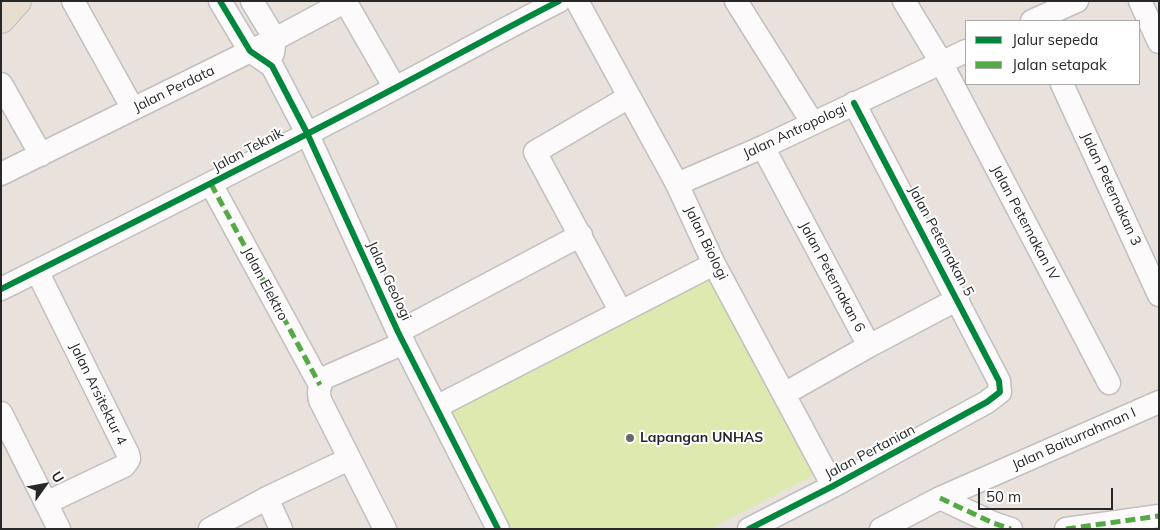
<!DOCTYPE html>
<style>
body{margin:0}
#map{position:relative;width:1160px;height:530px;overflow:hidden;background:#e8e1dc;font-family:Mulish,sans-serif}
canvas{display:block}
.frame{position:absolute;inset:0;border:2px solid #282828;pointer-events:none}
.legend{position:absolute;left:965px;top:20px;width:175px;height:65px;box-sizing:border-box;background:#fff;border:1px solid #a9a9a9;margin:0;padding:6px 9px;list-style:none;font-size:15px;color:#282828}
.legend li{display:flex;align-items:center;gap:10px;height:25px}
.legend b{width:25px;border:1px solid #a9a9a9}
.north{position:absolute;left:20px;top:460px;width:50px;height:50px;-webkit-text-stroke:4px #fff;paint-order:stroke;rotate:58deg;font-size:14px;font-weight:700;line-height:20px;text-align:center;color:#282828}
.north::after{content:'';display:block;margin:auto;width:18px;height:22px;background:#282828;clip-path:polygon(50% 0,100% 100%,50% 72%,0 100%)}
.scale{position:absolute;left:978px;top:488px;width:135px;height:22px;box-sizing:border-box;border:2px solid #282828;border-top:0;padding-left:6px;font-size:15px;line-height:18px;white-space:nowrap;color:#282828;-webkit-text-stroke:4px #fff;paint-order:stroke}
</style>
<div id="map">
<canvas width="1160" height="530"></canvas>
<div class="frame"></div>
<ul class="legend">
<li><b style="height:6px;background:#00873e"></b>Jalur sepeda</li>
<li><b style="height:6px;background:#53aa44"></b>Jalan setapak</li>
</ul>
<div class="north">U</div>
<div class="scale">50 m</div>
</div>
<script>
const ctx = document.querySelector('canvas').getContext('2d');
ctx.lineJoin = 'round';
function fill(path, color) {
  ctx.fillStyle = color;
  ctx.fill(path, 'evenodd');
}
function trace(path, color, width, dash) {
  ctx.strokeStyle = color;
  ctx.lineWidth = width;
  ctx.lineCap = dash ? 'butt' : 'round';
  ctx.setLineDash(dash || []);
  ctx.stroke(path);
}
function write(font, color, halo, rows, align = 'center') {
  ctx.font = font + ' Mulish,sans-serif';
  ctx.lineWidth = 4;
  ctx.setLineDash([]);
  ctx.textBaseline = 'middle';
  ctx.strokeStyle = halo;
  ctx.fillStyle = color;
  for (const [text, x, y, turn = 0] of rows) {
    ctx.save();
    ctx.translate(x, y);
    ctx.rotate((+turn || 0) * Math.PI / 180);
    ctx.textAlign = isNaN(turn) ? turn : align;
    if (halo) ctx.strokeText(text, 0, 0);
    ctx.fillText(text, 0, 0);
    ctx.restore();
  }
}
const pitch = new Path2D(`
 M 709,278 L 816,474 L 710,529 L 509,529 L 446,402 Z`);
const minor = new Path2D(`
 M 73,1 L 133,109
 M 220,1 L 250,51 L 272,66 L 307,133 L 398,332 L 498,529
 M 252,1 L 275,39 L 273,53
 M 345,1 L 395,88
 M 577,1 L 677,184 L 714,264 L 833,486
 M 736,1 L 812,122
 M 904,1 L 941,62 L 1109,383
 M 1140,1 L 1159,42
 M 1032,21 L 1077,1
 M 1,84 L 41,155
 M 1062,84 L 1159,295
 M 763,147 L 869,346 L 958,299
 M 1,174 L 275,39 L 346,1
 M 211,184 L 320,385
 M 677,184 L 763,147 L 966,51
 M 37,271 L 128,454 L 129,459 L 124,466 L 46,503
 M 1,289 C 133,223 265,157 395,88 C 450,59 504,29 559,1
 M 621,312 L 535,152 L 629,97
 M 398,332 L 581,235
 M 784,394 L 869,346
 M 436,407 L 714,264
 M 1,413 L 59,529
 M 267,498 L 281,529
 M 940,498 L 993,523 L 1011,529
 M 210,529 L 267,498 L 349,459
 M 385,529 L 320,400 C 318,391 319,386 324,378 L 404,343
 M 749,529 L 833,486 L 987,402 L 1000,392 L 999,381 L 854,103
 M 881,529 L 940,498 L 1159,402
 M 1066,529 L 1159,516`);
const major = new Path2D(`
 M 1,19 L 17,1`);
const quiet = new Path2D(`
 M 211,184 L 320,385
 M 940,498 L 993,523 L 1011,529
 M 1066,529 L 1159,516`);
const cycleway = new Path2D(`
 M 220,1 L 250,51 L 272,66 L 307,133 L 398,332 L 498,529
 M 1,289 C 133,223 265,157 395,88 C 450,59 504,29 559,1
 M 749,529 L 833,486 L 987,402 L 1000,392 L 999,381 L 854,103`);
const markers = [
 [630,438,5,"#6b6967"]
];
const streetNames = [
 ["Jalan Perdata",174,89,-26],
 ["Jalan Antropologi",795,131,-25],
 ["Jalan Teknik",248,150,-28],
 ["Jalan Peternakan 3",1111,189,65],
 ["Jalan Peternakan IV",1025,223,62],
 ["Jalan Peternakan 5",941,241,62],
 ["Jalan Biologi",706,243,64],
 ["Jalan Peternakan 6",832,277,62],
 ["Jalan Geologi",389,281,65],
 ["Jalan Elektro",265,284,62],
 ["Jalan Arsitektur 4",98,394,64],
 ["Jalan Baiturrahman I",1074,439,-24],
 ["Jalan Pertanian",870,452,-28]
];
const poiNames = [
 ["Lapangan UNHAS",640,438]
];
fill(pitch, '#dee9af');
trace(minor, '#c1bfbf', 25);
trace(major, '#c0bdbb', 30);
trace(minor, '#fcfafa', 22);
trace(major, '#e7ded0', 28);
trace(quiet, '#53aa44', 5, [10, 5]);
trace(cycleway, '#00873e', 6);
for (const [x, y, r, color] of markers) {
  const dot = new Path2D();
  dot.arc(x, y, r, 0, 2 * Math.PI);
  ctx.fillStyle = color;
  ctx.fill(dot);
  trace(dot, '#fff', 2);
}
write('14px', '#282828', '#fff', streetNames);
write('bold 14px', '#282828', '#fff', poiNames, 'left');
</script>
